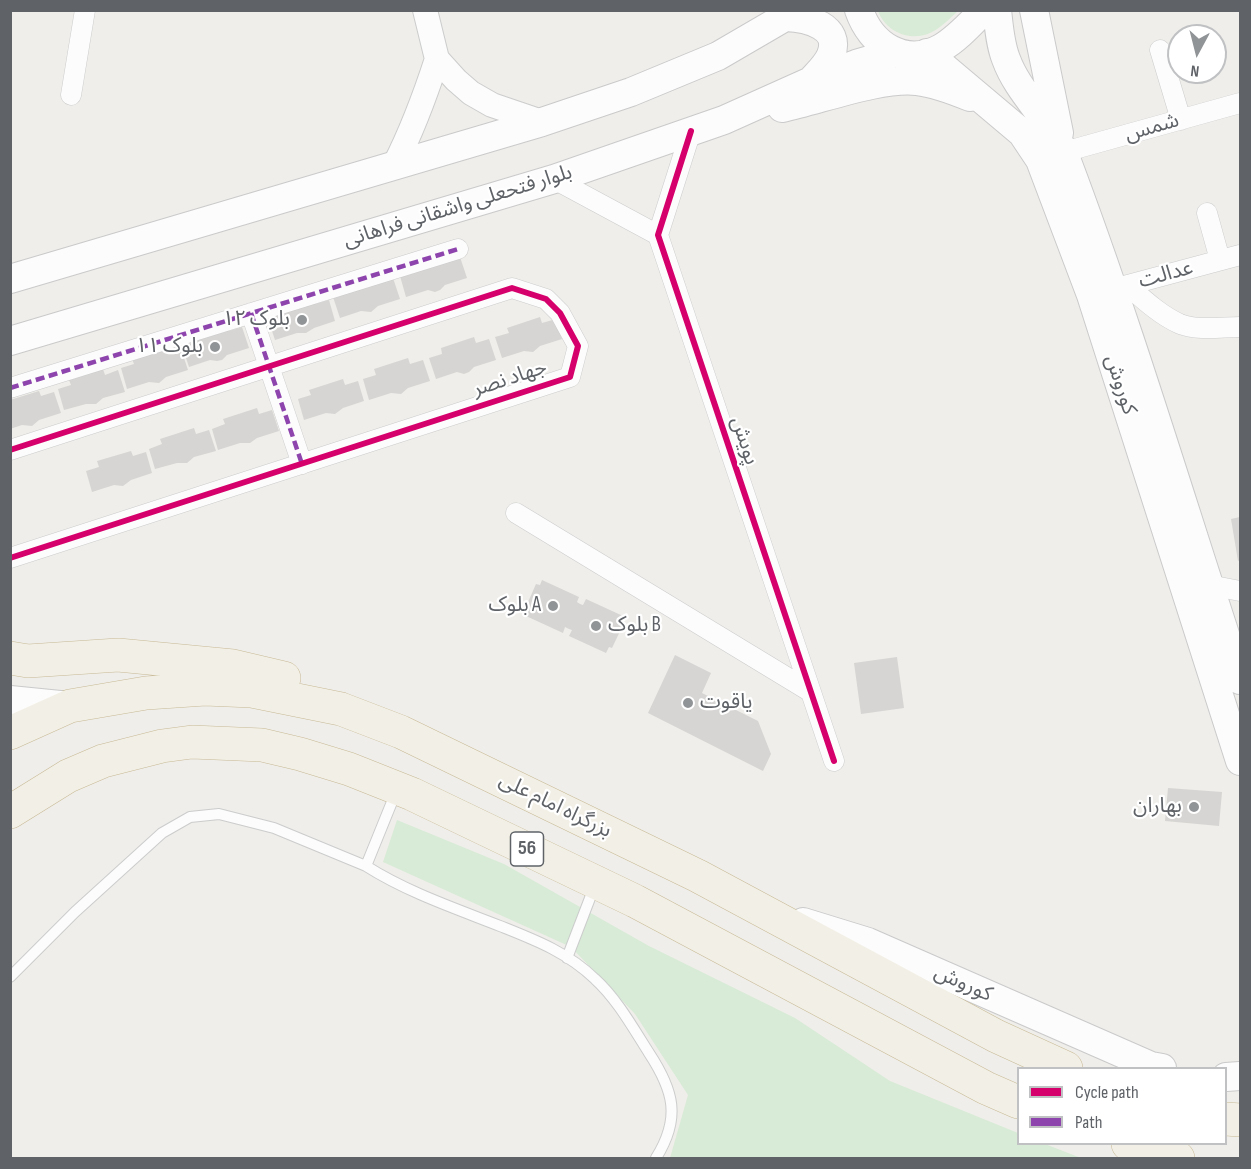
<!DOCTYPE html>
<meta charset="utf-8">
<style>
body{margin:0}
#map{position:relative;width:1251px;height:1169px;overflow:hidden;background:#efeeea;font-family:"Sofia Sans Condensed",sans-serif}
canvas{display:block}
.frame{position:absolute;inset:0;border:12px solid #5f6368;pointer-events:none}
.legend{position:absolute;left:1017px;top:1067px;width:210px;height:78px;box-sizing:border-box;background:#fff;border:2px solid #bfc1c3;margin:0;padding:8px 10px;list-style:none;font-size:18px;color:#5f6368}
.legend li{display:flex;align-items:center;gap:12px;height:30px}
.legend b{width:30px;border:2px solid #bfc1c3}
.north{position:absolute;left:1167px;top:24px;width:60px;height:60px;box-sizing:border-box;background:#fff;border:2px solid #bfc1c3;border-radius:50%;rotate:187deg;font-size:16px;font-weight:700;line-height:24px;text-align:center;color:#5f6368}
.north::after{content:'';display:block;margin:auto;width:21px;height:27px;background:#919496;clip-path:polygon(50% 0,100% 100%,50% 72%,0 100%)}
</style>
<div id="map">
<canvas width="1251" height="1169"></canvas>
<div class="frame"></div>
<ul class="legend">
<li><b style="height:8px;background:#d6006c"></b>Cycle path</li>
<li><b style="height:8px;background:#8e44ad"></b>Path</li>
</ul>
<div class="north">N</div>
</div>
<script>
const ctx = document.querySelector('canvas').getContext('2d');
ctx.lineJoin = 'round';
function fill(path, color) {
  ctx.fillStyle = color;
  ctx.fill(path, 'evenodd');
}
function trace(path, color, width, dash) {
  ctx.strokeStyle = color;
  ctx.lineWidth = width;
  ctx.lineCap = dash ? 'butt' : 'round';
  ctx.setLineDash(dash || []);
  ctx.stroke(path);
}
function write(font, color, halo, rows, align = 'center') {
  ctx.font = font + ' "Sofia Sans Condensed","Noto Sans Arabic",sans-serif';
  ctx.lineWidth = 4.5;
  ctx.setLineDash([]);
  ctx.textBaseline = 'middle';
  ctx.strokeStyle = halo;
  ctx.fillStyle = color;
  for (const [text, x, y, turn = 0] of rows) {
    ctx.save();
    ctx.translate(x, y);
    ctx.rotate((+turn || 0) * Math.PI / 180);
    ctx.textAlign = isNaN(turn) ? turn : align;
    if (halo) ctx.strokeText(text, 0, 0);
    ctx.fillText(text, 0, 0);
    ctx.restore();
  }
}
const green = new Path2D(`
 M 878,11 L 878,10 L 958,11 C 950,18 942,27 932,32 C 911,43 886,32 878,11 Z
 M 397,820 L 504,864 L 649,946 L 795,1018 L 890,1081 L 1018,1133 L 1018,1144 L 1045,1144 L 1081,1158 L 670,1158 L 688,1095 L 635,1014 L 571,947 L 383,862 Z`);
const building = new Path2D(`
 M 460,257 L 467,278 L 445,285 L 440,290 L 435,292 L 428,290 L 406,297 L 400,276 Z
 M 393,278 L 400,299 L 378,306 L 371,312 L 361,311 L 340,318 L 333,297 Z
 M 314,298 L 315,304 L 329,300 L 335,321 L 314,328 L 306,333 L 297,333 L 275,340 L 268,319 L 281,314 L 280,309 Z
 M 540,317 L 542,323 L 556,319 L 562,339 L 540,346 L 533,352 L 524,351 L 502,358 L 495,337 L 509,333 L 507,328 Z
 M 227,326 L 229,331 L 242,327 L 249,348 L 227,355 L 222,360 L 217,361 L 210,360 L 189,367 L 182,346 L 195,342 L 194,336 Z
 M 474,337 L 476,343 L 489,339 L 496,360 L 474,367 L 469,372 L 464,374 L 457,372 L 436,379 L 429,358 L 442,354 L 441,348 Z
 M 166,348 L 168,353 L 181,349 L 188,370 L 166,377 L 159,383 L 149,382 L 127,389 L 121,368 L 134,364 L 132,359 Z
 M 408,358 L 410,364 L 423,360 L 430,381 L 408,388 L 401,394 L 391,393 L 369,400 L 363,379 L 376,375 L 374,369 Z
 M 103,369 L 105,375 L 118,370 L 125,392 L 103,398 L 96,404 L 86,404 L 64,410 L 58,389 L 71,385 L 69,380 Z
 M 343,379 L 345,385 L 358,381 L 364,401 L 343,408 L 335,414 L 326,413 L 304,420 L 298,399 L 311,395 L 309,390 Z
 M 39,391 L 41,396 L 54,392 L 61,413 L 39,420 L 32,426 L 22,425 L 10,429 L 10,400 Z
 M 257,408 L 259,414 L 272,410 L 279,431 L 257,438 L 250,443 L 240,443 L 218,450 L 212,429 L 225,424 L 223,419 Z
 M 194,428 L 196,434 L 209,430 L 216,451 L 194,457 L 187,463 L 177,463 L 155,469 L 149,449 L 162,444 L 160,439 Z
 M 131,451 L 133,456 L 146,452 L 152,473 L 131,480 L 123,486 L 114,485 L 92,492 L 86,471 L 99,467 L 97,461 Z
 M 1240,517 L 1240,560 L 1238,561 L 1231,519 Z
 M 542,580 L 579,597 L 577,602 L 580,604 L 583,605 L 586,599 L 623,616 L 620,622 L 624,623 L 612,648 L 609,647 L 606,653 L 569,636 L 572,630 L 569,629 L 565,627 L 563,633 L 526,616 L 528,610 L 525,609 L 536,584 L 540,585 Z
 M 675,655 L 711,673 L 702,693 L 758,721 L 771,754 L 763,771 L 648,713 Z
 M 897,657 L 904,708 L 861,714 L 854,663 Z
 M 1168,788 L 1222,792 L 1219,826 L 1165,821 Z`);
const service = new Path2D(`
 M 396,792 L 366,866 C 407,892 454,908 500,926 C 535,940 567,952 595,979 C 617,999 633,1028 649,1053 C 674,1091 681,1118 656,1158
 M 567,958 L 595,885
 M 10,977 L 75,912 L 162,833 L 190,817 L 219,814 L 274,828 L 366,866`);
const minor = new Path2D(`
 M 1160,50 L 1181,120
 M 71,95 L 85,10
 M 691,131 L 658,235 L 834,761
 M 1064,152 L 1240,103
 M 554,179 L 658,235
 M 1207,213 L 1220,260
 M 1127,285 C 1143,299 1160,315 1180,324 C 1198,331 1222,327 1240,327
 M 1102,292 L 1240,255
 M 251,313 L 302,464
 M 10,388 L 458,249
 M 10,450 L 512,288 L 546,299 L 560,313 L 578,346 L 570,377 L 10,558
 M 516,513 L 811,692
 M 1209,585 L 1240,591`);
const tertiary = new Path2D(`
 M 425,10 L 437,59 L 456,80 L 471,93 L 492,105 L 542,122
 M 394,166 C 412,131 425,96 437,59`);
const secondary = new Path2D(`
 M 859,10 C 871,45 905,68 941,48 C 957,39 971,23 984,10
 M 997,10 C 999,27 1000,44 1006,59 C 1019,95 1052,120 1065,156 C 1130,328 1182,505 1240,680
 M 1034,10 L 1059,133
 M 786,17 C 807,18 842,26 831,55 C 827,65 818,73 811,81
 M 927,53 L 1022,133 L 1040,160 L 1091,295 L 1240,761
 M 782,108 C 820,100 880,77 917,81 C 935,83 953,90 970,97
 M 10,279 L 542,122 L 631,92 L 718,56 L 797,10
 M 10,341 L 554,179 L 724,120 L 811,81 L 856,64 L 897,52
 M 10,700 L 70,706
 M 803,922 L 868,942 L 1151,1066 L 1162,1068
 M 1226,1077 L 1240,1076`);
const trunk = new Path2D(`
 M 10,658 L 28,661 L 118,655 L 233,666 L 284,678
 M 10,733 L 70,706 L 146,693 L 205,689 L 252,691 L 341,709 L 401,732 L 698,876 L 996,1036 L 1066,1068
 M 10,812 L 68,776 L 103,761 L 162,746 L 192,742 L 262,745 L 300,754 L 349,769 L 412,794 L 635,901 L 986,1088 L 1018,1102
 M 1226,1119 L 1240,1120
 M 1128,1144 L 1178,1158`);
const quiet = new Path2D(`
 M 251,313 L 302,464
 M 10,388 L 458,249`);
const cycleway = new Path2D(`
 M 691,131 L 658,235 L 834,761
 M 10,450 L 512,288 L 546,299 L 560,313 L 578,346 L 570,377 L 10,558`);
const markers = [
 [302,320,6,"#919496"],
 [215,347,6,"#919496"],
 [553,606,6,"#919496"],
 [596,626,6,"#919496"],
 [688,703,6,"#919496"],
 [1194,807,6,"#919496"]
];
const shields = [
 [527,849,33]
];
const shieldNames = [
 ["56",527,849]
];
const streetNames = [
 ["شمس",1152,128,-16],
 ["بلوار فتحعلی واشقانی فراهانی",458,207,-17],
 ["عدالت",1166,275,-15],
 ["جهاد نصر",510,379,-18],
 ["کوروش",1120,385,72],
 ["پویش",744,441,72],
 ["بزرگراه امام علی",555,806,26],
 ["کوروش",963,984,24]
];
const poiNames = [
 ["بلوک ۱۲",290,320],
 ["بلوک ۱۱",203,347],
 ["بلوک A",541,606],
 ["بلوک B",608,626,"left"],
 ["یاقوت",700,703,"left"],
 ["بهاران",1182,807]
];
fill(green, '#d8ebd6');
fill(building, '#d6d5d3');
trace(service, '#cbcccc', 12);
trace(minor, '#cbcccc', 21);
trace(tertiary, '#cbcccc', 26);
trace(secondary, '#cacacb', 30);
trace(trunk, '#c8b996', 34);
trace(service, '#fdfcfc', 10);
trace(minor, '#fdfcfc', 20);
trace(tertiary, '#fdfcfc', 24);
trace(secondary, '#fdfcfc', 28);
trace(trunk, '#f2f0e6', 33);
trace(quiet, '#8e44ad', 4.5, [9, 4.5]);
trace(cycleway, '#d6006c', 6);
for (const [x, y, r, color] of markers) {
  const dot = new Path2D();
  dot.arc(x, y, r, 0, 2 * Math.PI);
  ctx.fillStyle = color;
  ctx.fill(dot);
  trace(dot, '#fff', 2);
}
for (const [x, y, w] of shields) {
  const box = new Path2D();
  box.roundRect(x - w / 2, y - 17, w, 34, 4.5);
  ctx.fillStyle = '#fff';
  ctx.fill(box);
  trace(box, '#5f6368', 1.5);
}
write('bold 20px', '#5f6368', null, shieldNames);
write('21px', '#5f6368', '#fff', streetNames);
write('21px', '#5f6368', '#fff', poiNames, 'right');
</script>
